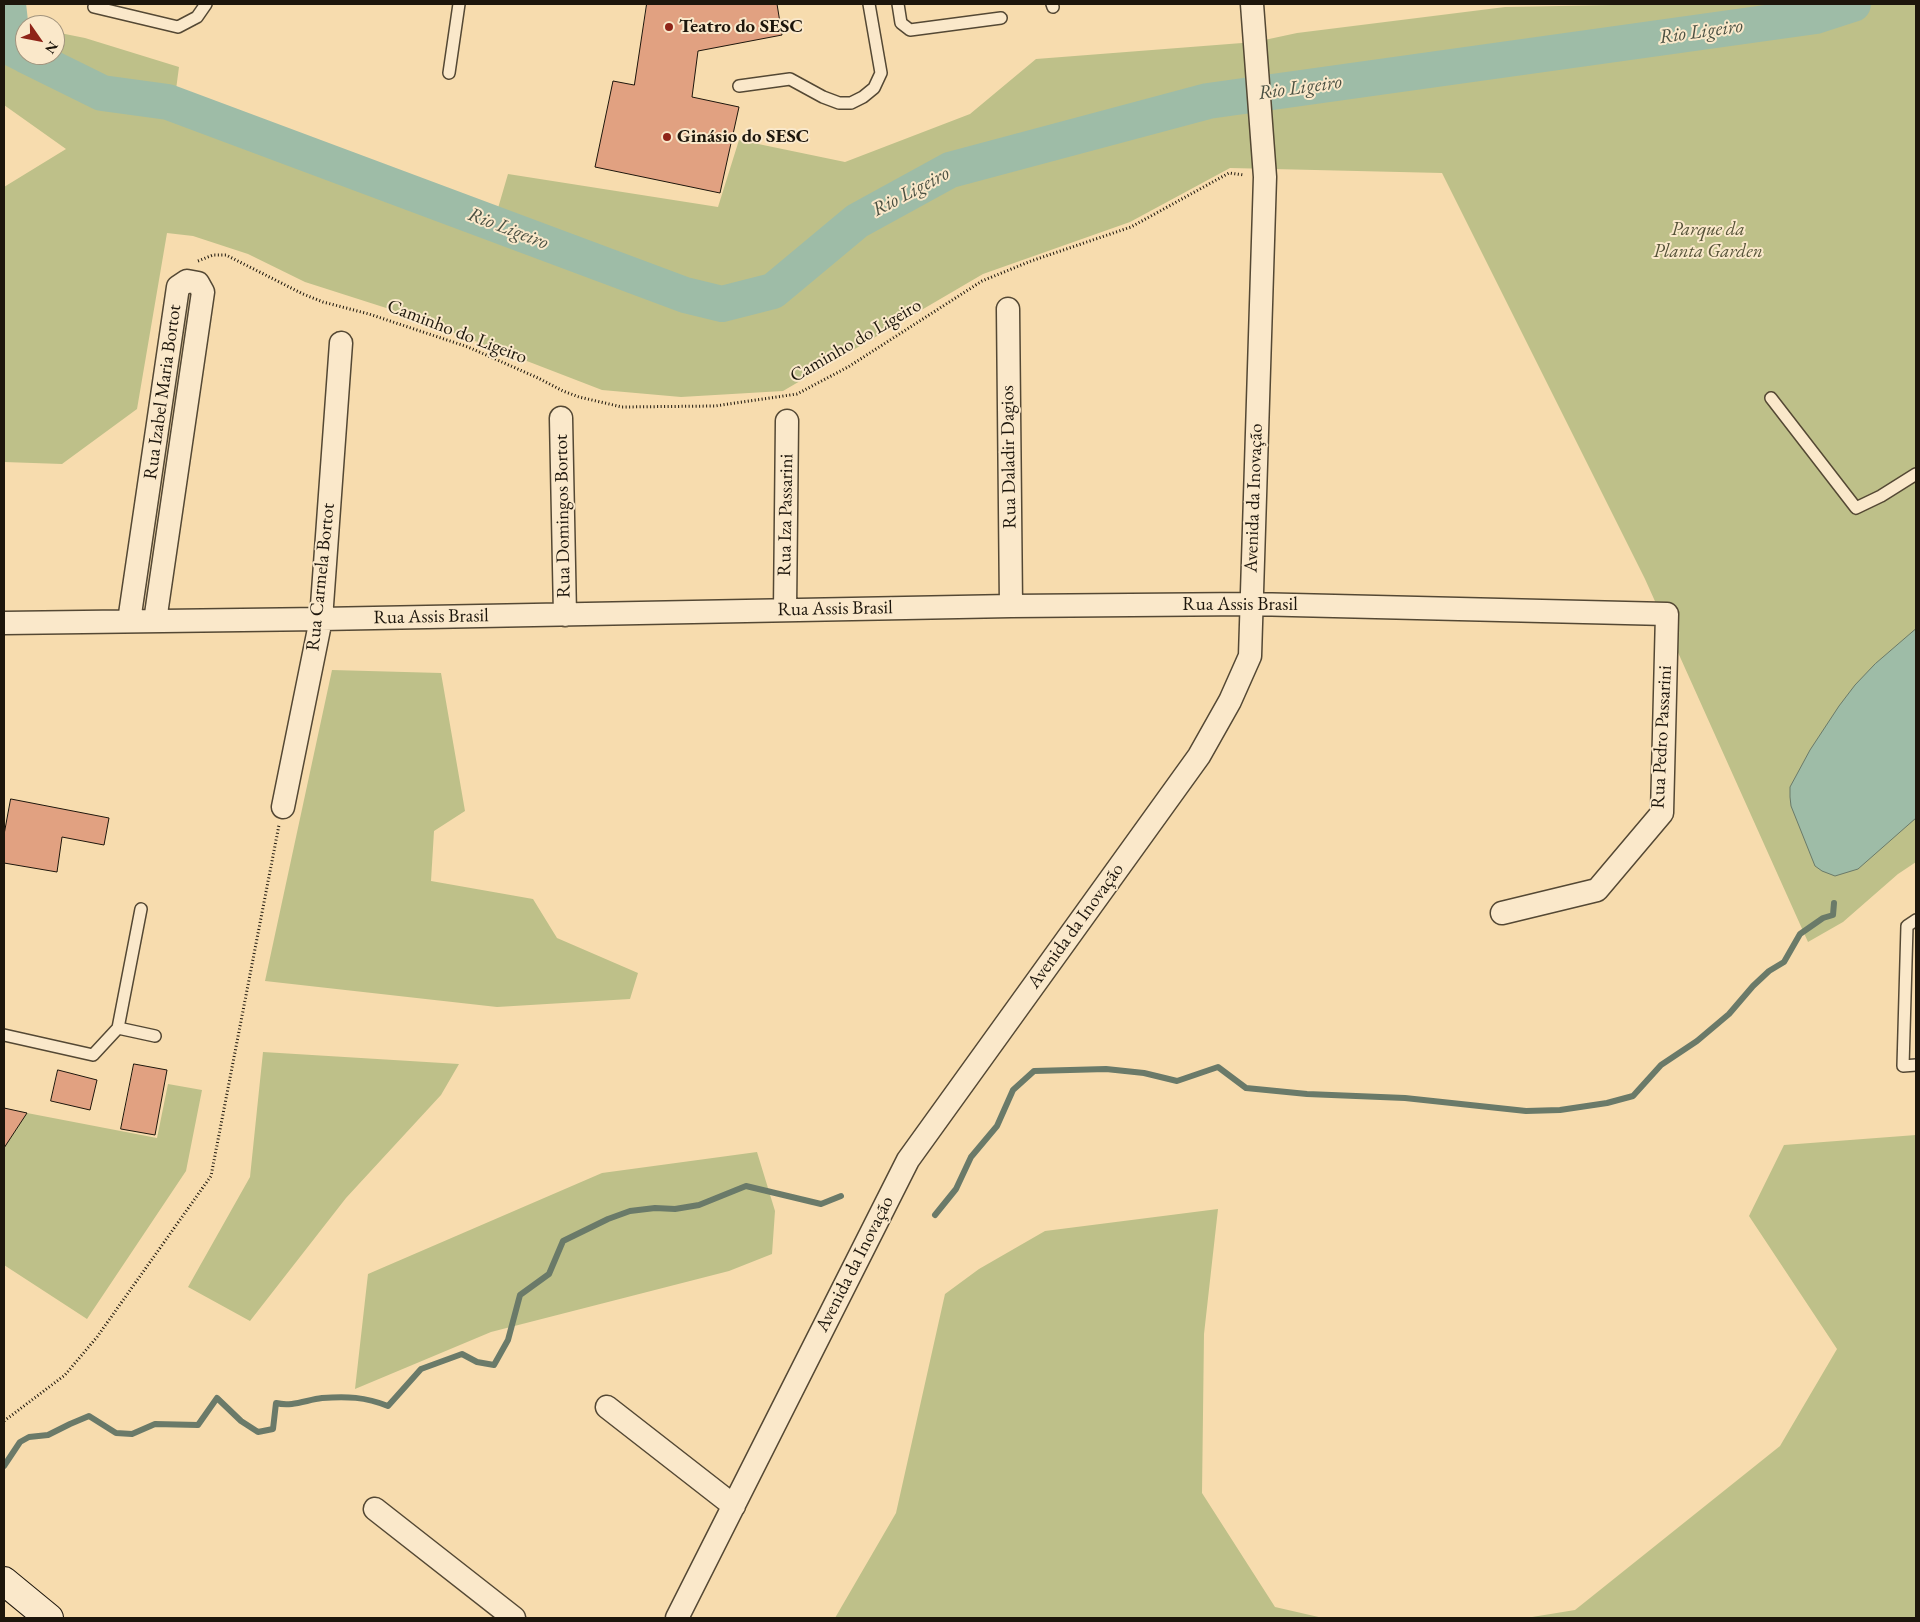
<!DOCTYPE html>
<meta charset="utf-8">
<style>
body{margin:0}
#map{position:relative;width:1920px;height:1622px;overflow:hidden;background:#f7dcae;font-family:"EB Garamond",serif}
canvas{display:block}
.frame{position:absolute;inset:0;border:5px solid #1d160c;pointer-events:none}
.north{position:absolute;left:15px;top:15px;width:50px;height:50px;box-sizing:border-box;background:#fae8ca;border:1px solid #a2947e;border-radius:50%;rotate:123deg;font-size:14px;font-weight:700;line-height:20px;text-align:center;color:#1d160c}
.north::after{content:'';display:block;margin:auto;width:18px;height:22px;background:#8f2418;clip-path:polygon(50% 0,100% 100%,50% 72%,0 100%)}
</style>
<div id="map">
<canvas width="1920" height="1622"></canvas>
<div class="frame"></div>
<div class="north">N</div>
</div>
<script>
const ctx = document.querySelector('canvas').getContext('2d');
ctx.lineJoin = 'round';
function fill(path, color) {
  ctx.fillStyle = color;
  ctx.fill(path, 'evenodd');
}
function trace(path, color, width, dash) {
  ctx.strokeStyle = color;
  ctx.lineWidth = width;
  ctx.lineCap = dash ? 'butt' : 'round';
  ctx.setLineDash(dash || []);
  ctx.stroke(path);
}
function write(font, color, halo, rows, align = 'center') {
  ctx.font = font + ' "EB Garamond",serif';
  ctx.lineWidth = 4;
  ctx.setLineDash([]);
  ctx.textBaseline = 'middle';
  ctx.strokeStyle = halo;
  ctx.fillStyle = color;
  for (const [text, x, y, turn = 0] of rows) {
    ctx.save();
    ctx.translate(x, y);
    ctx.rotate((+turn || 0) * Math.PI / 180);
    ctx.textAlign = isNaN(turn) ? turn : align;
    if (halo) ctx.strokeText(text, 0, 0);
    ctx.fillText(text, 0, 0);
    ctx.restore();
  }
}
const green = new Path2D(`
 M 1668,4 L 1916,4 L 1916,862 L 1898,874 L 1843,922 L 1808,942 L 1645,579 L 1442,173 L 1230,168 L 1130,222 L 983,274 L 783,391 L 681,397 L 602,390 L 405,314 L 305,282 L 248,254 L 193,236 L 167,233 L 137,409 L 62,464 L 4,462 L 4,187 L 66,149 L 4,105 L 4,25 L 25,27 L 25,55 L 55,55 L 55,32 L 85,38 L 179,67 L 175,97 L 496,215 L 508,174 L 718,207 L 739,140 L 845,162 L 970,114 L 1036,59 L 1255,42 L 1297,33 L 1505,7 Z
 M 332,670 L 441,673 L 465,811 L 434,831 L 431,881 L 533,899 L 557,938 L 638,973 L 630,999 L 497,1007 L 265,981 Z
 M 263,1052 L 459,1064 L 441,1095 L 346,1198 L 250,1321 L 188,1287 L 250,1177 Z
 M 168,1084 L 202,1090 L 186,1171 L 87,1319 L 4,1265 L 4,1148 L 27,1113 L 157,1138 Z
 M 1916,1135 L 1916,1618 L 1526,1618 L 1575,1610 L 1780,1446 L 1837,1349 L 1749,1216 L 1784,1145 Z
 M 757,1152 L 775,1211 L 772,1254 L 729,1271 L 491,1332 L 355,1389 L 368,1274 L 602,1173 Z
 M 1218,1209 L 1204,1334 L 1202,1493 L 1275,1607 L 1323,1618 L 835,1618 L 896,1513 L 945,1294 L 979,1269 L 1045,1231 Z`);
const water = new Path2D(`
 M 1916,629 L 1916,818 L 1858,869 L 1835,876 L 1822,871 L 1815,866 L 1791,806 L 1790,797 L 1790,787 L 1810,750 L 1839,706 L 1855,685 L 1875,664 Z`);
const stream = new Path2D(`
 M 935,1215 L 956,1189 L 971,1157 L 997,1126 L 1013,1090 L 1034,1071 L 1106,1069 L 1144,1073 L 1177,1081 L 1218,1067 L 1246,1088 L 1307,1094 L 1405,1098 L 1526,1111 L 1560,1110 L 1607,1103 L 1633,1096 L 1661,1065 L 1697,1041 L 1729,1014 L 1753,986 L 1769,971 L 1784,962 L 1800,934 L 1823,918 L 1833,915 L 1834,903
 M 4,1466 L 20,1442 L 29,1437 L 48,1435 L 70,1424 L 89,1416 L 116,1433 L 132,1434 L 155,1424 L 198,1425 L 217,1398 L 241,1421 L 258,1432 L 273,1429 L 276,1403 C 292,1407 306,1400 322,1398 C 347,1396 365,1397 388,1406 L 421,1369 L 462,1354 L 477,1362 L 494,1365 L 508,1340 L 520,1295 L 549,1274 L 563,1241 L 608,1219 L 630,1211 L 655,1208 L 675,1209 L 699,1205 L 746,1186 L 821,1204 L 841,1196`);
const river = new Path2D(`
 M 8,4 L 13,49 L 25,55
 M 25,55 L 102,93 L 168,102 L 685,295 L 722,304 L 773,291 L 857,221 L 950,170 L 1208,101 L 1816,16 L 1853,4`);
const building = new Path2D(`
 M 647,4 L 777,4 L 782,35 L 698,51 L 692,97 L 739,107 L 720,193 L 595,167 L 613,81 L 634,85 Z
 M 11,799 L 109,818 L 104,845 L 62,837 L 57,872 L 4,863 L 4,835 Z
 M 134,1064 L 167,1070 L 155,1135 L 121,1129 Z
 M 58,1070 L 97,1080 L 90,1110 L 51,1101 Z
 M 4,1108 L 27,1113 L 4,1148 Z`);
const path = new Path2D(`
 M 198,261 L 213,255 L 226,255 L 303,294 L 323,302 L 369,314 L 468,347 L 538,378 L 563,391 L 579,397 L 622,407 L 715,406 L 797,394 L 848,367 L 982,281 L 1031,261 L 1131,227 L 1229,173 L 1244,175
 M 4,1421 L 65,1375 L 97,1337 L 211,1176 L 279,825`);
const lane = new Path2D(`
 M 898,4 L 901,23 L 910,30 L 1001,18
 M 1052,4 L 1053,7
 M 94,7 L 178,27 L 197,17 L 206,4
 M 449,73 L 459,4
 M 739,86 L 790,79 L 823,97 L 839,103 L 851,103 L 863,97 L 874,88 L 881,73 L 869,4
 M 1771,398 L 1856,508 L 1881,496 L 1916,474
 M 1916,920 L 1907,926 L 1903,1066 L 1916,1065
 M 118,1028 L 141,909
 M 4,1035 L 93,1055 L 118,1028 L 155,1036`);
const street = new Path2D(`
 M 1008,309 L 1011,606
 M 561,418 L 565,615
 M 785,610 L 787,421
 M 129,621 L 178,287 L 187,281 L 198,283 L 203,292 L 155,621
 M 4,623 L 321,619 L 1011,606 L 1251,604 L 1667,614 L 1662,813 L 1597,890 L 1502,913
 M 283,807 L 321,619 L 341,343
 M 607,1407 L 734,1506
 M 375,1509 L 514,1618
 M 677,1618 L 908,1160 L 1199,756 L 1230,701 L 1250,656 L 1265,177 L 1252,4`);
const secondary = new Path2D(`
 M 4,1581 L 49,1618`);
const markers = [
 [669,27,5,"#8f2418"],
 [667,137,5,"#8f2418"]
];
const poiNames = [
 ["Teatro do SESC",679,27],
 ["Ginásio do SESC",677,137]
];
const parkNames = [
 ["Parque da",1708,230],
 ["Planta Garden",1708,252]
];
const streetNames = [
 ["Caminho do Ligeiro",457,332,21],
 ["Caminho do Ligeiro",856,341,-30],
 ["Rua Izabel Maria Bortot",163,392,-82],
 ["Rua Daladir Dagios",1009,457,-91],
 ["Avenida da Inovação",1254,498,-88],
 ["Rua Iza Passarini",786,515,-89],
 ["Rua Domingos Bortot",563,516,-91],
 ["Rua Carmela Bortot",321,577,-84],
 ["Rua Assis Brasil",1240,605],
 ["Rua Assis Brasil",835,609,-1],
 ["Rua Assis Brasil",431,617,-1],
 ["Rua Pedro Passarini",1662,737,-87],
 ["Avenida da Inovação",1076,926,-54],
 ["Avenida da Inovação",855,1264,-63]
];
const waterNames = [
 ["Rio Ligeiro",1701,32,-8],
 ["Rio Ligeiro",1300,88,-8],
 ["Rio Ligeiro",911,192,-28],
 ["Rio Ligeiro",508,229,21]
];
fill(green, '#bec089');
fill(water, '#9ebca7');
trace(water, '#6a7a69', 1);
trace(stream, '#6a7a69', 6);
trace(river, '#9ebca7', 36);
fill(building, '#e1a181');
trace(building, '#1d160c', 1);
trace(lane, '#544834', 14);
trace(street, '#544834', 25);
trace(secondary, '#1d160c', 30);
trace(path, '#1d160c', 3, [1, 2.5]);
trace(lane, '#fae8ca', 11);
trace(street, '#fae8ca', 22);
trace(secondary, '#fae8ca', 28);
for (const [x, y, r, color] of markers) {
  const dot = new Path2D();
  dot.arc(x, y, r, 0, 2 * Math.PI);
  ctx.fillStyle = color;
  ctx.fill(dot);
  trace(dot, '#fae8ca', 2);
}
write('bold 19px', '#1d160c', '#fae8ca', poiNames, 'left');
write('italic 19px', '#555238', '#fae8ca', parkNames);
write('19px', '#1d160c', '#fae8ca', streetNames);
write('italic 20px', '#4a5042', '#fae8ca', waterNames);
</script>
